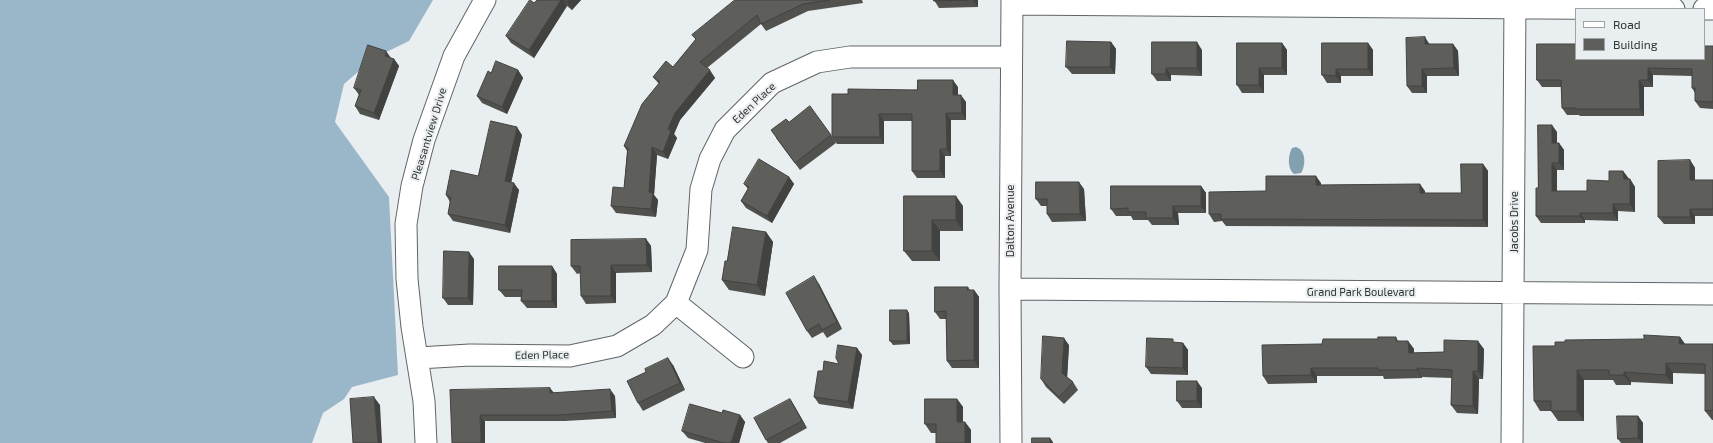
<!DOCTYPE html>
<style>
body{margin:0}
#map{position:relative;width:1713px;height:443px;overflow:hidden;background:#e9eef0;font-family:"Exo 2",sans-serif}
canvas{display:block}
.legend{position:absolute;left:1575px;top:8px;width:130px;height:52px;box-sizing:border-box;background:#e9eef0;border:1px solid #a0a3a5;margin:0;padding:5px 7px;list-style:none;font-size:12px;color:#323334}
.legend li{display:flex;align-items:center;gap:8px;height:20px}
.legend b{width:20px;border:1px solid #a0a3a5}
</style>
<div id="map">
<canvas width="1713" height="443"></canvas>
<ul class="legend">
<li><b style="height:5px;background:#fff"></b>Road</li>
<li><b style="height:11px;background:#5e5f5b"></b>Building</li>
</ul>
</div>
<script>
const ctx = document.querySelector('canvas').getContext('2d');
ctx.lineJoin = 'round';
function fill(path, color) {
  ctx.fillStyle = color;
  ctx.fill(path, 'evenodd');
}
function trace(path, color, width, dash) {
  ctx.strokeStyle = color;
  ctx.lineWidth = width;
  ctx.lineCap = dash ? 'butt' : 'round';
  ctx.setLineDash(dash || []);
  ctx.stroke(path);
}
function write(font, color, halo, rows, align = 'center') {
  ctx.font = font + ' "Exo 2",sans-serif';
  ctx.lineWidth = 4;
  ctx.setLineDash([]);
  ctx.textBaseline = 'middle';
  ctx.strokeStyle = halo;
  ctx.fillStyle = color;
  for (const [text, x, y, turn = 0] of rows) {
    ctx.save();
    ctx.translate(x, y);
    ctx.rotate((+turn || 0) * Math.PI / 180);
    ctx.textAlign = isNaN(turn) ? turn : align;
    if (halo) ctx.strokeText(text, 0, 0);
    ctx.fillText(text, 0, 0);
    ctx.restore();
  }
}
const forest = new Path2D(`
 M 0,0 L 433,0 L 409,41 L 374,58 L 344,84 L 335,122 L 389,197 L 398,375 L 352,387 L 344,399 L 323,413 L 312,443 L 0,443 Z`);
const water = new Path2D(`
 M 1296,147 C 1306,150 1306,165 1301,173 L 1294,174 C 1287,169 1288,155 1292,148 Z`);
const minor = new Path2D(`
 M 1012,4 L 1674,9
 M 1704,9 L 1713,9
 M 1010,289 L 1713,294
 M 676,303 L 743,357
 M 418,358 L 470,355 L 570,356 L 617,346 L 653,325 L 676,303 L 697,250 L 701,189 L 710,159 L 725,130 L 772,83 L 817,62 L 850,57 L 1011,57
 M 426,443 L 424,401 L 412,327 L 407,279 L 406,224 L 412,186 L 424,140 L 454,56 L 485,0
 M 1011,443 L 1010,289 L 1012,0
 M 1512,443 L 1515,0`);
const wall = new Path2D(`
 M 537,0 L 581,0 L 572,10 L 567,6 L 534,58 L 511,43 L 506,36 Z
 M 735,0 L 862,0 L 863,3 L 808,11 L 766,31 L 761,24 L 707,68 L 715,78 L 680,120 L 674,134 L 677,138 L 668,159 L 657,155 L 654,195 L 658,200 L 656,217 L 616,213 L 611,206 L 624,188 L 627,151 L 624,146 L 659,84 L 653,77 L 673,67 L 696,40 L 692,35 Z
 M 934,0 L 978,0 L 978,7 L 939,8 Z
 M 1111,42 L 1116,49 L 1115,74 L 1072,74 L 1066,67 Z
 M 1282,43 L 1287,50 L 1287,75 L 1264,75 L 1264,93 L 1242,93 L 1237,85 Z
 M 1368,43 L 1373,50 L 1373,76 L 1341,76 L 1341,83 L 1327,83 L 1322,75 Z
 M 1430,44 L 1453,44 L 1458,51 L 1459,76 L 1427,76 L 1427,93 L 1412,93 L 1407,86 Z
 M 1713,46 L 1713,109 L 1700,108 L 1695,101 L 1695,93 L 1692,88 L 1692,76 L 1653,75 L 1653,87 L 1644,87 L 1644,116 L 1580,116 L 1579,115 L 1567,115 L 1562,108 L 1561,87 L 1542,87 L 1537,80 L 1576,59 Z
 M 1202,50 L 1202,76 L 1171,75 L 1171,81 L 1157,81 L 1152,74 Z
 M 391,58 L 394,59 L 399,66 L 379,120 L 360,114 L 355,106 L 359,95 L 354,88 Z
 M 518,70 L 523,78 L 507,114 L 482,103 L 477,96 L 491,73 Z
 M 958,87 L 958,95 L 966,102 L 966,120 L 951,120 L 951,156 L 945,156 L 945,178 L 917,178 L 912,171 L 912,121 L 884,121 L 884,144 L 837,144 L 832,137 L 848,94 Z
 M 789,122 L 831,135 L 836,143 L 800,170 L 776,138 Z
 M 1557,132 L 1557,143 L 1559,143 L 1564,150 L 1564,170 L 1557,170 L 1557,191 L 1587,191 L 1609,181 L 1623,171 L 1629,179 L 1630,179 L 1635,187 L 1635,212 L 1618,211 L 1618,221 L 1585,220 L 1585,223 L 1541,223 L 1536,216 L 1538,188 Z
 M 522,135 L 511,182 L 519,190 L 510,233 L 453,221 L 448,214 L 450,202 L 446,195 L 478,176 Z
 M 1690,160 L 1695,168 L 1695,180 L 1713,180 L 1713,216 L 1695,216 L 1695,224 L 1664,224 L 1658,217 Z
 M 1483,164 L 1488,171 L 1488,227 L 1226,226 L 1222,221 L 1214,222 L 1209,214 L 1266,191 L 1321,183 L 1321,185 L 1425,191 L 1425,193 L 1461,193 Z
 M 789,177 L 794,184 L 772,223 L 746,208 L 741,201 L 748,189 L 744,184 Z
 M 1201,186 L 1206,193 L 1206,213 L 1178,213 L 1179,225 L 1152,225 L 1148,220 L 1133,220 L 1131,216 L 1116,216 L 1111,209 Z
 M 1084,189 L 1086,221 L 1052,222 L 1047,214 L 1047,206 L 1041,206 L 1036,199 Z
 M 904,196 L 963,206 L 963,231 L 940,231 L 940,261 L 912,261 L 904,251 Z
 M 766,232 L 773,242 L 765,296 L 729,290 L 722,280 L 727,261 Z
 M 646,239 L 651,246 L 652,272 L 616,273 L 616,303 L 586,304 L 581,296 L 581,273 L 577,274 L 571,266 Z
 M 474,259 L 473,305 L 448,305 L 443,298 Z
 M 552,266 L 557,274 L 557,308 L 527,308 L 521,301 L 521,297 L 505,297 L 499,290 Z
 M 819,284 L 842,329 L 827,338 L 823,332 L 812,338 L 807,331 Z
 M 968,287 L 970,290 L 974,290 L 979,297 L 979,368 L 952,368 L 947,361 L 946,319 L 940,319 L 935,312 Z
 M 909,313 L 910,344 L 893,345 L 890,341 Z
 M 1396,337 L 1398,341 L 1408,341 L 1414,349 L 1414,353 L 1444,352 L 1484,349 L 1483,379 L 1479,379 L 1478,414 L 1457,413 L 1451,405 L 1452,378 L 1422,377 L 1422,378 L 1384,379 L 1383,376 L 1317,376 L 1317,383 L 1268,384 L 1263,376 L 1322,344 Z
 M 1680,337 L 1685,344 L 1713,344 L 1713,420 L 1712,420 L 1705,411 L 1705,374 L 1673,373 L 1673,384 L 1631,382 L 1631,385 L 1616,385 L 1613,380 L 1584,380 L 1584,421 L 1558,421 L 1551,411 L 1540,411 L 1534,401 L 1555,346 Z
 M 1183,343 L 1188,350 L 1188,375 L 1151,374 L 1146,367 Z
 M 1069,345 L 1067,377 L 1073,382 L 1078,390 L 1064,404 L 1046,387 L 1041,379 Z
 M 857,348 L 862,355 L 853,409 L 819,404 L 814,397 L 823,371 L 839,364 Z
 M 673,365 L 685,390 L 643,411 L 638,403 Z
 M 1202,388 L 1202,408 L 1182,408 L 1177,401 Z
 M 450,390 L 554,393 L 615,396 L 616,418 L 565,421 L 485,421 Z
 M 790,399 L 795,407 L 807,428 L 780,443 L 768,443 L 766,440 Z
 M 957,399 L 963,407 L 963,422 L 965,422 L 971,430 L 971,443 L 936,443 L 936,433 L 931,433 L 925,424 Z
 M 722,413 L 740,415 L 745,422 L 739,443 L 705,443 L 688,438 L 682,431 Z
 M 1638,416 L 1643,423 L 1643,443 L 1621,443 L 1618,439 Z`);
const shadedWall = new Path2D(`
 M 561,0 L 563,0 L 567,6 L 534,58 L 529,50 Z
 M 569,0 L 581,0 L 572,10 L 567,2 Z
 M 973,0 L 978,0 L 978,7 Z
 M 1425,37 L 1430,45 L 1425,44 Z
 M 1111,42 L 1116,49 L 1115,74 L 1110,67 Z
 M 1197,42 L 1202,50 L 1202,76 L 1197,68 Z
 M 1282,43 L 1287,50 L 1287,75 L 1282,68 Z
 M 1368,43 L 1373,50 L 1373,76 L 1368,69 Z
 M 1453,44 L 1458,51 L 1459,76 L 1454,68 Z
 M 386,51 L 391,58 L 385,56 Z
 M 394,59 L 399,66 L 379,120 L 374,113 Z
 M 1166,68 L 1171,75 L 1171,81 L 1166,74 Z
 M 1259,68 L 1264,75 L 1264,93 L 1259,85 Z
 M 1648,68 L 1653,75 L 1653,87 L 1648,80 Z
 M 1336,69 L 1341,76 L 1341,83 L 1336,76 Z
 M 1422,69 L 1427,76 L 1427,93 L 1422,86 Z
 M 518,70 L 523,78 L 507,114 L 502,107 Z
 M 710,70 L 715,78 L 680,120 L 674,134 L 677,138 L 668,159 L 663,152 L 668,129 L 675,113 Z
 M 953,80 L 958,87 L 958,102 L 953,95 Z
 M 1639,80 L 1644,87 L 1644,116 L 1640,109 Z
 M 961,95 L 966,102 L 966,120 L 962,113 Z
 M 946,113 L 951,120 L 951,156 L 947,149 Z
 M 879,114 L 884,121 L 884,144 L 880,137 Z
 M 1552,125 L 1557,132 L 1557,150 L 1552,143 Z
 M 517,127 L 522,135 L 510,188 L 505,181 Z
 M 1559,143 L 1564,150 L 1564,170 L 1559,163 Z
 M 652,147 L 657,155 L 654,195 L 658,200 L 656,217 L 651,209 L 649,192 Z
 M 940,149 L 945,156 L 945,178 L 940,171 Z
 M 1690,160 L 1695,168 L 1695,187 L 1690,180 Z
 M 1552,163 L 1557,170 L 1557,199 L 1552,191 Z
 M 1483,164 L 1488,171 L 1488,227 L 1483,220 Z
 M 1623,171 L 1629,179 L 1629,187 L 1624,179 Z
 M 1316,176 L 1321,183 L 1321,192 L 1316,185 Z
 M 789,177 L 794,184 L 772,223 L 767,216 Z
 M 1630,179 L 1635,187 L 1635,212 L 1630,204 Z
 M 1079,182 L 1084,189 L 1086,221 L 1080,214 Z
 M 514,183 L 519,190 L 510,233 L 505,225 Z
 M 1420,184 L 1425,191 L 1425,200 L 1420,193 Z
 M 1201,186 L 1206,193 L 1206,213 L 1201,206 Z
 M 956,196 L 963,206 L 963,231 L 956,220 Z
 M 1613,204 L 1618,211 L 1618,221 L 1613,213 Z
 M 1173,206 L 1178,213 L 1179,225 L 1173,218 Z
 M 1690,209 L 1695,216 L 1695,224 L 1690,217 Z
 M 1580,213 L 1585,220 L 1585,223 L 1580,216 Z
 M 932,220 L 940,231 L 940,261 L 932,251 Z
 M 766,232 L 773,242 L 765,296 L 757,285 Z
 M 646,239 L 651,246 L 652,272 L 647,265 Z
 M 469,252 L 474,259 L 473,305 L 468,298 Z
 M 611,265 L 616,273 L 616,303 L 611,296 Z
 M 552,266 L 557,274 L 557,308 L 552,301 Z
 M 814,276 L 819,284 L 842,329 L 837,322 Z
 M 974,290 L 979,297 L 979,368 L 974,360 Z
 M 907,310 L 909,313 L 910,344 L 907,341 Z
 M 1680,337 L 1687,347 L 1679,344 Z
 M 1064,338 L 1069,345 L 1067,380 L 1062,373 Z
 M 1408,341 L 1414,349 L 1414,361 L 1409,353 Z
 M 1478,341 L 1484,349 L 1483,379 L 1478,371 Z
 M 1183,343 L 1188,350 L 1188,375 L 1183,368 Z
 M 857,348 L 862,355 L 853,409 L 848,402 Z
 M 668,358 L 673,365 L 685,390 L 680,383 Z
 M 1666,363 L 1673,373 L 1673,384 L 1666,375 Z
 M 1311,368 L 1317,376 L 1317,383 L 1311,375 Z
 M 1417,368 L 1422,377 L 1422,378 L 1417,370 Z
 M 1577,370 L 1584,380 L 1584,421 L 1577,411 Z
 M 1473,371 L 1479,379 L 1478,414 L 1473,406 Z
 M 1624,372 L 1631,382 L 1631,385 L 1624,375 Z
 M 1197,381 L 1202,388 L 1202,408 L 1197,401 Z
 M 550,388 L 555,394 L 550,393 Z
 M 610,389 L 615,396 L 616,418 L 612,411 Z
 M 374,397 L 380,405 L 382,443 L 378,443 Z
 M 790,399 L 795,407 L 807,428 L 802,421 Z
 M 957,399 L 963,407 L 963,431 L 957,422 Z
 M 480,415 L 485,421 L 485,443 L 481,443 Z
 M 740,415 L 745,422 L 739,443 L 731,443 Z
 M 1638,416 L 1643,423 L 1643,443 L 1642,443 L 1638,438 Z
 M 965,422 L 971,430 L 971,443 L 965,443 Z
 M 1050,438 L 1053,442 L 1053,443 L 1050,443 Z`);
const building = new Path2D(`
 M 530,0 L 534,3 L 537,0 L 561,0 L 529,50 L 506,36 Z
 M 564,0 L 569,0 L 567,2 Z
 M 735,0 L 830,0 L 803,4 L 761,24 L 757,15 L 700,62 L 710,70 L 675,113 L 668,129 L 671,131 L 663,152 L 652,147 L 649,192 L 653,193 L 651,209 L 611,206 L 613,187 L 624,188 L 628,148 L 624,146 L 642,104 L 660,82 L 653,77 L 666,61 L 673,67 L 696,39 L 692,35 Z
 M 934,0 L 969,0 L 934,1 Z
 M 1425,37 L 1425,44 L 1453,44 L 1454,68 L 1422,69 L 1422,86 L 1407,86 L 1406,38 Z
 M 1067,41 L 1111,42 L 1110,67 L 1066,67 Z
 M 1152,42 L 1197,42 L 1197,68 L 1166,68 L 1166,74 L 1152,74 Z
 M 1237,43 L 1282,43 L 1282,68 L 1259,68 L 1259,85 L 1237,85 Z
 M 1322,43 L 1368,43 L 1368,69 L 1336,69 L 1336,76 L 1322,75 Z
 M 1537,44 L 1576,44 L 1576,59 L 1704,59 L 1704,46 L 1713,46 L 1713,102 L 1695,101 L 1695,88 L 1692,88 L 1692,69 L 1648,68 L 1648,80 L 1639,80 L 1640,109 L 1575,109 L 1575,108 L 1562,108 L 1561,80 L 1537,80 Z
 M 368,45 L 386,51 L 385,56 L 394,59 L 374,113 L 355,106 L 361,90 L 354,88 Z
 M 496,61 L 518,70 L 502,107 L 477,96 L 488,71 L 491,73 Z
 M 918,80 L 953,80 L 953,95 L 961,95 L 962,113 L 946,113 L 947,149 L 940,149 L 940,171 L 912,171 L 912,114 L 879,114 L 880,137 L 832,137 L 832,94 L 848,94 L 848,89 L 917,90 Z
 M 810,106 L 831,135 L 795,163 L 771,130 L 786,119 L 789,122 Z
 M 491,121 L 517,127 L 505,181 L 514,183 L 505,225 L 448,214 L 451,197 L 446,195 L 451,170 L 478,176 Z
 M 1538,125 L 1552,125 L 1552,143 L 1559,143 L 1559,163 L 1552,163 L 1552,191 L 1587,191 L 1587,180 L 1609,181 L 1609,171 L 1623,171 L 1624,179 L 1630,179 L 1630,204 L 1613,204 L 1613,213 L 1580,213 L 1580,216 L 1536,216 L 1536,188 L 1538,188 Z
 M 759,159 L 789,177 L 767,216 L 741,201 L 749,187 L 744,184 Z
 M 1690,160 L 1690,180 L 1713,180 L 1713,209 L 1690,209 L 1690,217 L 1658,217 L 1658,161 Z
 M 1461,164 L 1483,164 L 1483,220 L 1221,219 L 1221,214 L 1209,214 L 1209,192 L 1266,191 L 1266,176 L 1316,176 L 1316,185 L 1420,184 L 1420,193 L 1461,193 Z
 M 1036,182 L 1079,182 L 1080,214 L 1047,214 L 1047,199 L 1036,199 Z
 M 1111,186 L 1201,186 L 1201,206 L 1173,206 L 1173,218 L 1146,218 L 1146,212 L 1128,212 L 1128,208 L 1111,209 Z
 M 904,196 L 956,196 L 956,220 L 932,220 L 932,251 L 904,251 Z
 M 733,227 L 766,232 L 757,285 L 722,280 L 725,261 L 727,261 Z
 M 646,239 L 647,265 L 611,265 L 611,296 L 581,296 L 580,266 L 571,266 L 571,240 Z
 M 444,251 L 469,252 L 468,298 L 443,298 Z
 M 499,266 L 552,266 L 552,301 L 521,301 L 522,290 L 499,290 Z
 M 814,276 L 837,322 L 822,330 L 819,324 L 807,331 L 786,293 Z
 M 935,287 L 968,287 L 967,290 L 974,290 L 974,360 L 947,361 L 946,311 L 935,312 Z
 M 890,310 L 907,310 L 907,341 L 890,341 Z
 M 1644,335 L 1680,337 L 1679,344 L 1713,344 L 1713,410 L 1705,411 L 1705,364 L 1666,363 L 1666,375 L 1624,372 L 1624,375 L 1609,375 L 1609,370 L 1577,370 L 1577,411 L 1551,411 L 1551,401 L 1534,401 L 1533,346 L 1555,346 L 1555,342 L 1565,342 L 1565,340 L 1644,339 Z
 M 1043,336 L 1064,338 L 1062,373 L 1073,382 L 1059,397 L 1041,379 Z
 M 1378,337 L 1396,337 L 1396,341 L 1408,341 L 1409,353 L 1444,352 L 1444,340 L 1478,341 L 1478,371 L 1473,371 L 1473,406 L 1451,405 L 1452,370 L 1417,368 L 1417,370 L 1378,370 L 1378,368 L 1311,368 L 1311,375 L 1263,376 L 1262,345 L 1322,344 L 1323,339 L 1378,339 Z
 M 1147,338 L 1173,339 L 1173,342 L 1183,343 L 1183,368 L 1146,367 Z
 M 838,345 L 857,348 L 848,402 L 814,397 L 818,371 L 823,371 L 824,361 L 839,364 L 836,358 Z
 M 668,358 L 680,383 L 638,403 L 627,381 L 646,372 L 645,369 Z
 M 1177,381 L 1197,381 L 1197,401 L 1177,401 Z
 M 550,388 L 550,393 L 610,389 L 612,411 L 560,415 L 480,415 L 481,443 L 452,443 L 450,390 Z
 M 374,397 L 378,443 L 353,443 L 350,399 Z
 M 790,399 L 802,421 L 766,440 L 754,418 Z
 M 925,399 L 957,399 L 957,422 L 965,422 L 965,443 L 936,443 L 936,424 L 925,424 Z
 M 690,404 L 722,413 L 723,410 L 740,415 L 731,443 L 724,443 L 682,431 Z
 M 1617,416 L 1638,416 L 1638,438 L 1618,439 Z
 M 1032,438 L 1050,438 L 1050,443 L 1032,443 Z`);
const streetNames = [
 ["Eden Place",754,103,-43],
 ["Pleasantview Drive",429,134,-73],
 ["Dalton Avenue",1010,221,-90],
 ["Jacobs Drive",1514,222,-90],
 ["Grand Park Boulevard",1361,292],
 ["Eden Place",542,355,-1]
];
fill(forest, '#9ab7c9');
fill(water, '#83a0b1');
trace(minor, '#606466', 23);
trace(minor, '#fff', 21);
fill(wall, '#51524e');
fill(shadedWall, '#424240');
fill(building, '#5e5f5b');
trace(building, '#424240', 1);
write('11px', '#323334', '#e9eef0', streetNames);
</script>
